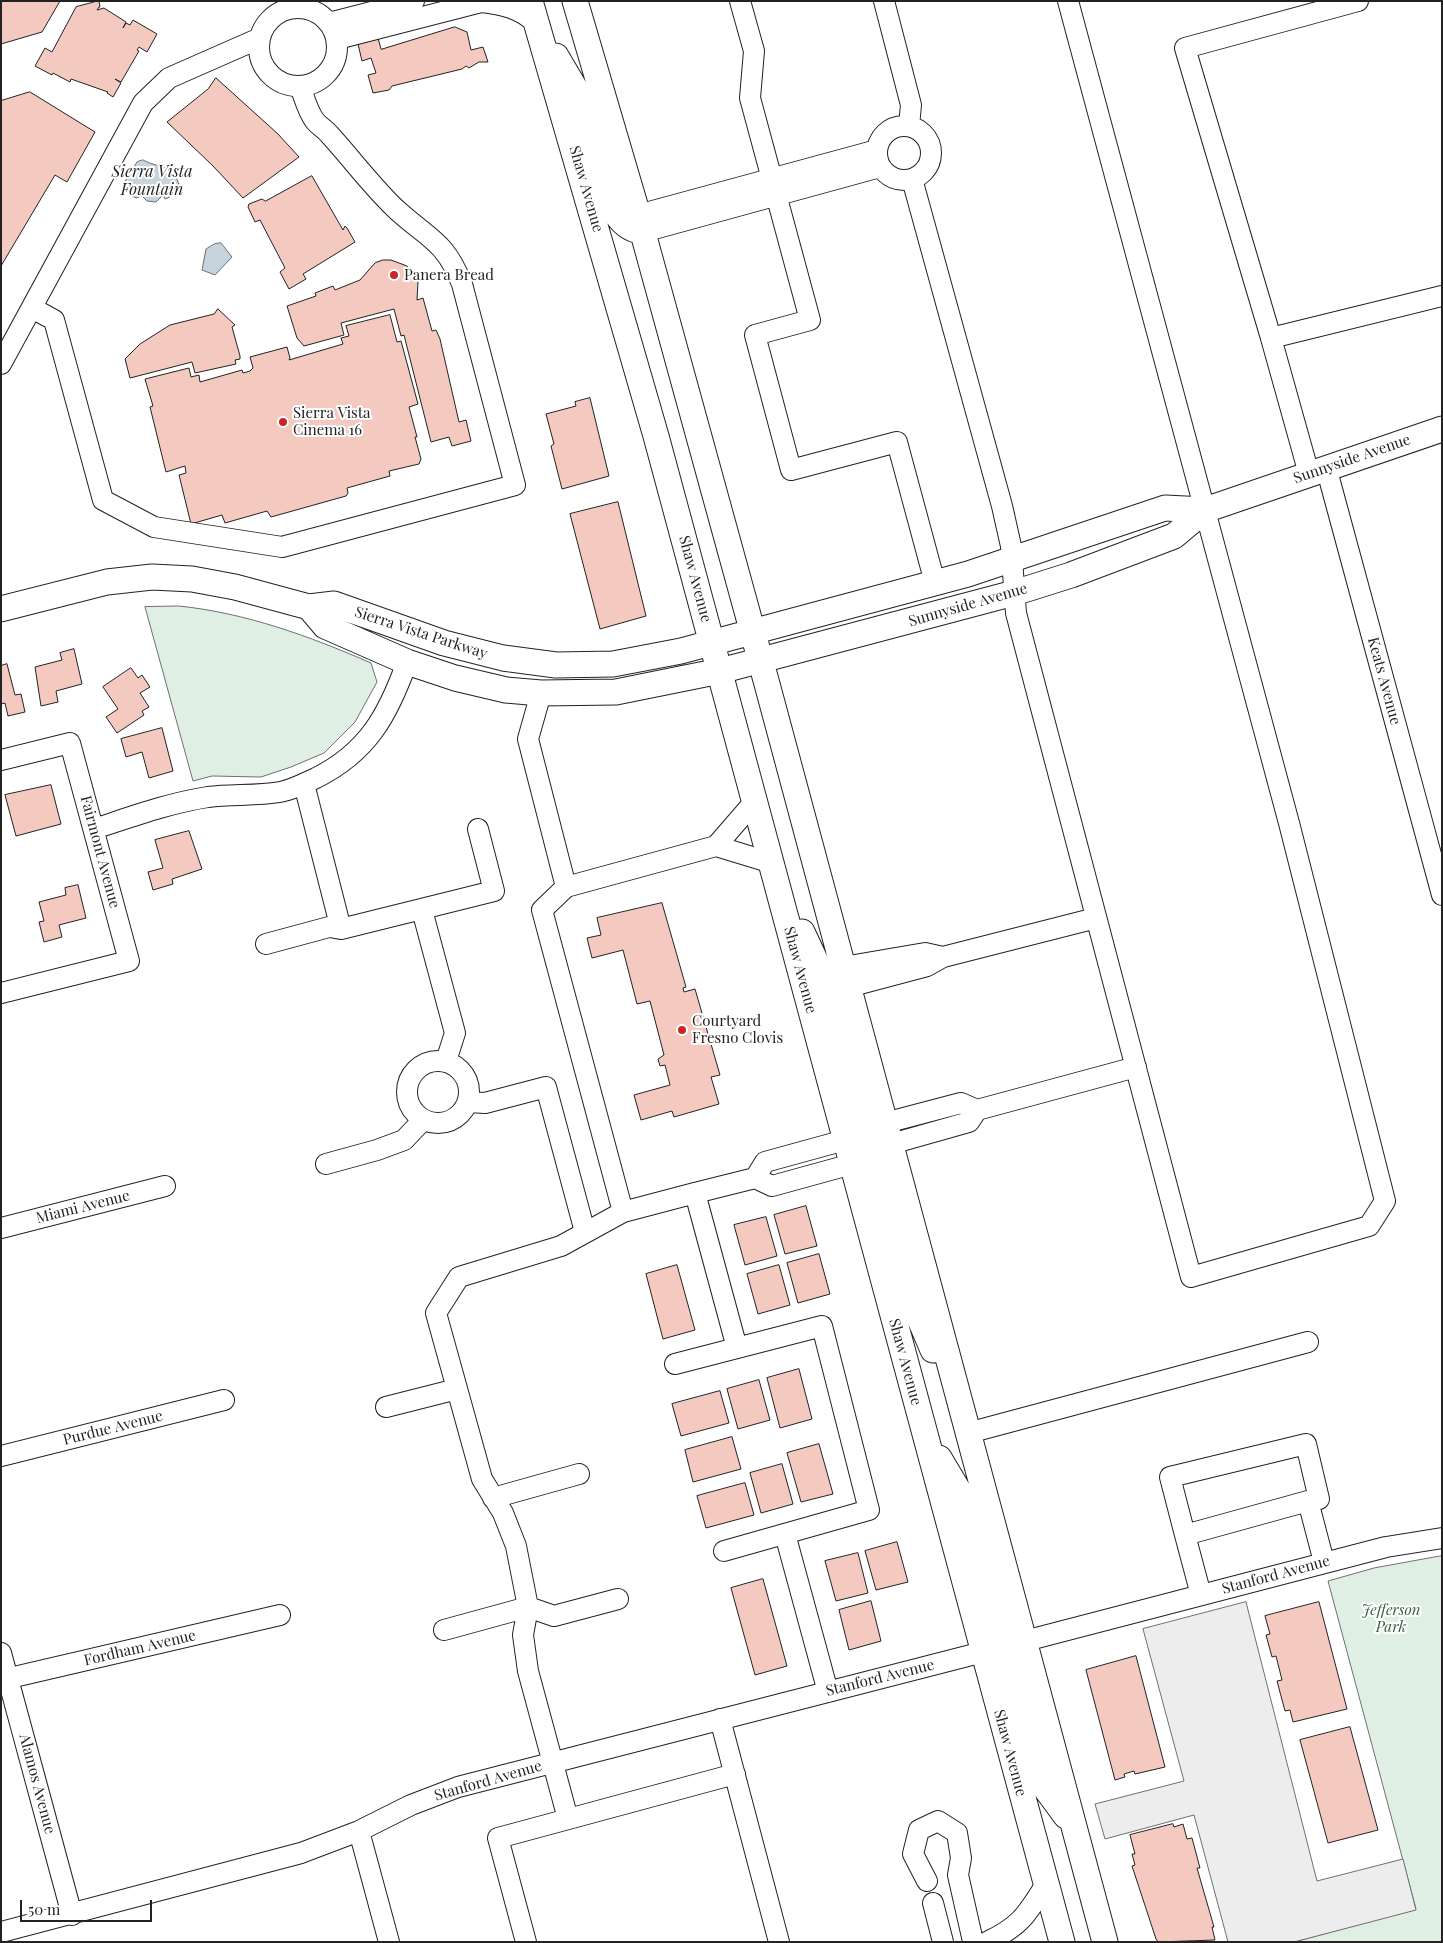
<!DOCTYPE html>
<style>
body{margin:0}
#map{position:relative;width:1443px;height:1943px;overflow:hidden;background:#fff;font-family:"Playfair Display",serif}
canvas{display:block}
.frame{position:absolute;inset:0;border:2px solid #222;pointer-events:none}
.scale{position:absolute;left:20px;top:1900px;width:132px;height:22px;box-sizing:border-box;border:2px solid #222;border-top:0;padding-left:6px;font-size:15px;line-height:18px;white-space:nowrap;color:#222;-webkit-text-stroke:4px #fff;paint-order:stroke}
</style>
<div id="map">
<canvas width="1443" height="1943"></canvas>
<div class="frame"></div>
<div class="scale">50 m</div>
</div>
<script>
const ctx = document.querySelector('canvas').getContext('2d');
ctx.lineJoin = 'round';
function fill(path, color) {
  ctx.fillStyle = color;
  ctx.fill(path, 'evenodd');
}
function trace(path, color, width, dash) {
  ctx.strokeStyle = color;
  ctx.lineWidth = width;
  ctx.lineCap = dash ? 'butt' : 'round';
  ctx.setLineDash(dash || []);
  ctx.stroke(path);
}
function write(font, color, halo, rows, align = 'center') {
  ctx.font = font + ' "Playfair Display",serif';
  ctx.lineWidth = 4;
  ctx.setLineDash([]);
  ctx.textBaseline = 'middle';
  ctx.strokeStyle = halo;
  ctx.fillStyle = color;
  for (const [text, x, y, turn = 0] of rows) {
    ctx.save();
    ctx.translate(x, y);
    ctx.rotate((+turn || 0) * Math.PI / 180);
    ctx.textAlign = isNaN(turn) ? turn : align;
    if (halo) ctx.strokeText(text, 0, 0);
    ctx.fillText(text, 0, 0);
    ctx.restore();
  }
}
const green = new Path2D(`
 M 179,606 C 246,613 309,636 371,663 L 377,682 L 355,722 L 324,753 L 291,767 L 261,777 L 212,776 L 193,781 L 145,607 Z
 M 1442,1556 L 1442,1942 L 1294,1942 L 1416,1909 L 1328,1581 L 1374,1568 Z`);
const parking = new Path2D(`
 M 1246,1602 L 1317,1881 L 1403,1859 L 1416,1910 L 1294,1942 L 1228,1942 L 1194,1815 L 1105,1839 L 1095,1804 L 1184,1781 L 1143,1629 Z`);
const water = new Path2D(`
 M 143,160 C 158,168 174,165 179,185 L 177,190 L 170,189 L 170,197 L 165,199 L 163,195 L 156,202 L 147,201 L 142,196 L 136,198 L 132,196 L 135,192 L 128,191 L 124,183 L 137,162 Z
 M 221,243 L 232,257 L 215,275 L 202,270 L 206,249 L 214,244 Z`);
const building = new Path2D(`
 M 1,1 L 60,1 L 42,32 L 1,44 Z
 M 99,1 L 100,7 L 99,7 L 97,10 L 104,8 L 126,22 L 123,28 L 126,23 L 130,25 L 133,20 L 157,34 L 147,52 L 139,47 L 137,50 L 139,51 L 121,82 L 115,79 L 121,83 L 113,97 L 107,93 L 108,92 L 71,79 L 70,82 L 53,73 L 52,75 L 35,66 L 45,48 L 52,52 L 76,7 Z
 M 455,27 L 467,32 L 471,50 L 483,47 L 488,62 L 479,62 L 469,68 L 466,66 L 462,69 L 392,86 L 389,90 L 373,93 L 368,75 L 376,73 L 371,58 L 362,61 L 358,44 L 378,38 L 381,49 Z
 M 216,78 L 278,134 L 299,157 L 243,198 L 213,166 L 167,122 L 208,89 Z
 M 30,92 L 95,132 L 67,182 L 55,175 L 1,266 L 1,101 Z
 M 312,176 L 343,230 L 345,226 L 347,228 L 355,242 L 303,274 L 306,279 L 289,289 L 280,272 L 285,268 L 260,220 L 255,222 L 248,207 L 249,204 L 262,199 L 265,201 Z
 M 383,260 L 391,260 L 407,266 L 418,282 L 417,300 L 423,298 L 432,331 L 436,330 L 440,339 L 459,422 L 466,420 L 471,441 L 452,446 L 449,437 L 431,442 L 404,335 L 401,336 L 394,309 L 341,323 L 344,335 L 304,346 L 297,338 L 287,306 L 316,296 L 315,293 L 333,286 L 335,290 L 360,280 L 375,263 Z
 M 218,309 L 235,325 L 232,327 L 240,356 L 240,359 L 235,360 L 236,364 L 195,373 L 192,362 L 130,378 L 125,359 L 140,344 L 170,325 L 214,314 Z
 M 390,315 L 397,342 L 401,341 L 418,404 L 409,407 L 417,437 L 415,437 L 421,459 L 419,464 L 389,471 L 390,476 L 347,488 L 348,493 L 346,496 L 271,517 L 267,511 L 225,523 L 222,515 L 191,524 L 179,475 L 186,473 L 185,466 L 166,472 L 150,407 L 153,406 L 145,379 L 189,368 L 191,377 L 199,375 L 200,382 L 242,370 L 243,373 L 250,371 L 253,368 L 250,357 L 287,347 L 290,358 L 289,360 L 343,344 L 341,338 L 349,336 L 346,326 Z
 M 590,398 L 609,476 L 562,489 L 551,446 L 554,444 L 546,414 L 576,406 L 575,402 Z
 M 618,502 L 646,616 L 600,629 L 570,514 Z
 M 74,649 L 82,684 L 56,691 L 58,702 L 41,706 L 35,667 L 62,660 L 60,653 Z
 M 7,664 L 15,695 L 21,694 L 25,712 L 8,716 L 5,703 L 1,704 L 1,666 Z
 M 131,668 L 138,678 L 142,675 L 150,687 L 140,693 L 149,707 L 142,711 L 144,715 L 117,733 L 106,717 L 118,709 L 103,687 Z
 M 162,728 L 173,771 L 149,778 L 142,752 L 126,757 L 121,739 Z
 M 51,785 L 61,824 L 16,836 L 5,795 Z
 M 189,831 L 202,869 L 172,879 L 173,884 L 153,890 L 148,872 L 163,868 L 155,840 Z
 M 78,885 L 86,918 L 59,925 L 62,937 L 44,942 L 39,922 L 44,921 L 39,902 L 66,895 L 65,888 Z
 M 662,903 L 686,987 L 683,988 L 684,992 L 695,989 L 720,1075 L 711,1077 L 719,1104 L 674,1117 L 672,1111 L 641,1120 L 634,1095 L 670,1085 L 665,1065 L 660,1066 L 658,1059 L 664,1055 L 650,1001 L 637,1004 L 623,950 L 592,958 L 587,938 L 601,935 L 597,918 Z
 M 806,1206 L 817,1246 L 785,1254 L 774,1215 Z
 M 766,1217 L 777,1256 L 745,1265 L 734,1225 Z
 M 819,1254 L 830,1294 L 798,1303 L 787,1263 Z
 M 677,1265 L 695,1330 L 663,1339 L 646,1274 Z
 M 779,1265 L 790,1305 L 758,1314 L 747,1274 Z
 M 799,1369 L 812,1419 L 780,1428 L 767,1378 Z
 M 759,1380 L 770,1420 L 738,1429 L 727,1389 Z
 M 720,1391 L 729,1423 L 681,1436 L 672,1404 Z
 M 732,1437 L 741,1469 L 693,1482 L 685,1450 Z
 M 819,1444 L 833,1494 L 801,1502 L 787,1453 Z
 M 782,1464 L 793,1504 L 761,1513 L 750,1473 Z
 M 745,1483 L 754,1515 L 706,1528 L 697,1496 Z
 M 897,1542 L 908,1582 L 876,1590 L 865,1551 Z
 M 858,1553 L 868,1593 L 836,1601 L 825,1561 Z
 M 763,1579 L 787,1666 L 755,1675 L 731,1588 Z
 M 871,1601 L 881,1641 L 849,1650 L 839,1610 Z
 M 1319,1602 L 1347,1709 L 1293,1722 L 1290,1710 L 1285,1711 L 1277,1681 L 1282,1680 L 1276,1656 L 1272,1657 L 1266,1635 L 1270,1634 L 1265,1616 Z
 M 1136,1656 L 1165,1767 L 1135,1774 L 1134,1771 L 1124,1774 L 1125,1777 L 1115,1780 L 1086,1670 Z
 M 1350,1727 L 1378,1830 L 1328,1843 L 1300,1740 Z
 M 1173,1824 L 1174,1827 L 1183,1824 L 1187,1839 L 1192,1838 L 1200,1868 L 1197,1868 L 1214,1927 L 1212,1927 L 1215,1940 L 1158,1942 L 1156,1939 L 1132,1866 L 1135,1865 L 1132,1854 L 1135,1854 L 1130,1835 Z`);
const minor = new Path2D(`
 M 740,1 L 754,51 L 750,98 L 810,320 L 755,335 L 791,470 L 897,442 L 935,583
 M 884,1 L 911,105 L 909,126
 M 1358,1 L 1185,48 L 1271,338 L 1442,296
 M259 47a39 39 0 1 1 78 0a39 39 0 1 1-78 0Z
 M 329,23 L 414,1
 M 337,39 L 481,2 C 503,4 521,9 537,24
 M877 153a27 27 0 1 1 54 0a27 27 0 1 1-54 0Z
 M 912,179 L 1002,506 L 1011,546 L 1016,613 L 1191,1277 L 1369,1226 L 1385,1201 L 1289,823 L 1068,1
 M 638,215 L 877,150
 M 643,232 L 880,167
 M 32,308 L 54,320 L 103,500 L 154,527 L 282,547 L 515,485 L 462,284 C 445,241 429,239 398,211 C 373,188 352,159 329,134 C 325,129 319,126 315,121 C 308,112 304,97 300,86
 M 1271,338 L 1309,474
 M 1,364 L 143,103 L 169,78 L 260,38
 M 1326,467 L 1442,895
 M 541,693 L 528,739 L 566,887 L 542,910 L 623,1212
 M 1,760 L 70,743 L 129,961 L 1,993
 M 94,829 C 131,817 169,803 208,797 C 232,794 256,796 280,792 C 292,790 305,783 316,778 C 368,752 388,715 407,662
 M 716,846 L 755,801
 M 566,887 L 716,846 L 772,863
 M 422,910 L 455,1033 L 446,1061
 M 341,929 L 494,891 L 478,829
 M 266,944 L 329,927 L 341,929 L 304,784
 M 843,967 L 925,953 L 943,957
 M 848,987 L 927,966 L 943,957 L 1096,918
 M407 1092a31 31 0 1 1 62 0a31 31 0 1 1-62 0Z
 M 468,1102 L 485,1103 L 546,1087 L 585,1232
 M 885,1123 L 961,1103 L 977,1110
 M 891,1144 L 969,1122 L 977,1110 L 1136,1067
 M 326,1164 L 377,1150 L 404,1140 L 423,1120
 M 755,1178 L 765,1162 L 845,1140
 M 1,1228 L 165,1186
 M 737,1348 L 695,1193 L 755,1178 L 772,1186 L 852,1164
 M 675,1364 L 822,1326 L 869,1510 L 724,1551
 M 386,1407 L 457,1389
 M 968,1433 L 1308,1342
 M 1,1456 L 224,1400
 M 493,1498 L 579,1474
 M 785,1534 L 828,1692
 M 1185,1535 L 1170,1477 L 1306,1444 L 1319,1499 L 1308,1501
 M 1201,1595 L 1185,1535 L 1308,1501 L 1324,1562
 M 618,1599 L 554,1616 L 528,1607 L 516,1546 L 503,1513 L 482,1479 L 436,1313 L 459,1277 L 561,1246 L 623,1212 L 695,1193
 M 444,1630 L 528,1607 L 523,1635 L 528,1671 L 568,1819
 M 1025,1641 L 1386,1547 L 1442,1538
 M 1,1653 L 72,1915
 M 1,1680 L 280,1615
 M 720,1719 L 779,1942
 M 359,1831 L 389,1942
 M 927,1881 L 913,1854 L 919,1830 L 938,1821 L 957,1833 L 961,1858 L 958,1875 L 972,1937
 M 933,1903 L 943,1942
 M 1,1932 L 301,1853 L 359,1831 L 411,1805 L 458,1787 L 983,1652
 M 526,1942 L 498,1838 L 735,1774
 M 987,1942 C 1021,1926 1027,1914 1046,1884`);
const major = new Path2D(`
 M 530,1 L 656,436 L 1062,1942
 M 575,1 L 638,215 L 767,684 L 1105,1942
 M 556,56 L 579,95 L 614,211 C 622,223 629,229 643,232
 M 309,607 L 325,626 L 407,662 L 455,678 L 506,690 L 541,693 L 616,692 L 720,671 L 1014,593 L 1071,575 L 1174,536 L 1205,510 L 1442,429
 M 1,609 L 107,582 L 152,577 L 192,579 L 235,587 L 309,607 L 334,604 L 444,643 L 503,658 L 556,665 L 613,664 L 681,651 L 968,574 L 1165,508 L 1205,510
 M 802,932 L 824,979 L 864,1129 L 872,1139 L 891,1144
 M 845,1140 L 865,1150 L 873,1161 L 910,1296 L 933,1350
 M 939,1458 L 961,1495 L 997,1623 L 1002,1635 L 1014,1640 L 1025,1641
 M 983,1652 L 1002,1656 L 1009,1665 L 1038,1778 L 1066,1816`);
const markers = [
 [394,275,5,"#c62828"],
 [283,422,5,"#c62828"],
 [682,1030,5,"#c62828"]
];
const streetNames = [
 ["Shaw Avenue",586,189,74],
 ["Sunnyside Avenue",1352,459,-19],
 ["Shaw Avenue",695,579,75],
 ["Sunnyside Avenue",968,605,-16],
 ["Sierra Vista Parkway",421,633,18],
 ["Keats Avenue",1384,681,75],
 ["Fairmont Avenue",100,852,75],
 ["Shaw Avenue",800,970,75],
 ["Miami Avenue",83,1207,-14],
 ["Shaw Avenue",905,1362,75],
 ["Purdue Avenue",113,1428,-14],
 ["Stanford Avenue",1276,1575,-15],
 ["Fordham Avenue",140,1648,-13],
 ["Stanford Avenue",880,1678,-14],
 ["Shaw Avenue",1010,1753,75],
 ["Stanford Avenue",488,1781,-16],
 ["Alamos Avenue",37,1784,75]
];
const poiNames = [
 ["Panera Bread",404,275],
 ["Sierra Vista",293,413],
 ["Cinema 16",293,430],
 ["Courtyard",692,1021],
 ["Fresno Clovis",692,1038]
];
const parkNames = [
 ["Jefferson",1391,1610],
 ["Park",1391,1627]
];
const waterNames = [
 ["Sierra Vista",152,172],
 ["Fountain",152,190]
];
fill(green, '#e0efe3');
trace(green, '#6f6f6f', 1);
fill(parking, '#ededed');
trace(parking, '#6f6f6f', 1);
fill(water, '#c7d3dd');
trace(water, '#6f6f6f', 1);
fill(building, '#f3c9c0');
trace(building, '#222', 1);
trace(minor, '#222', 22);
trace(major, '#222', 27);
trace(minor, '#fff', 20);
trace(major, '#fff', 25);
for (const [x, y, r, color] of markers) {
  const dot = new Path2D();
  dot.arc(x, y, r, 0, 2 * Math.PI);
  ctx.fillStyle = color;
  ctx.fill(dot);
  trace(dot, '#fff', 2);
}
write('15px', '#222', '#fff', streetNames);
write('15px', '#222', '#fff', poiNames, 'left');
write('italic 15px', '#2f5e38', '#fff', parkNames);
write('italic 16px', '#222', '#fff', waterNames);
</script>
